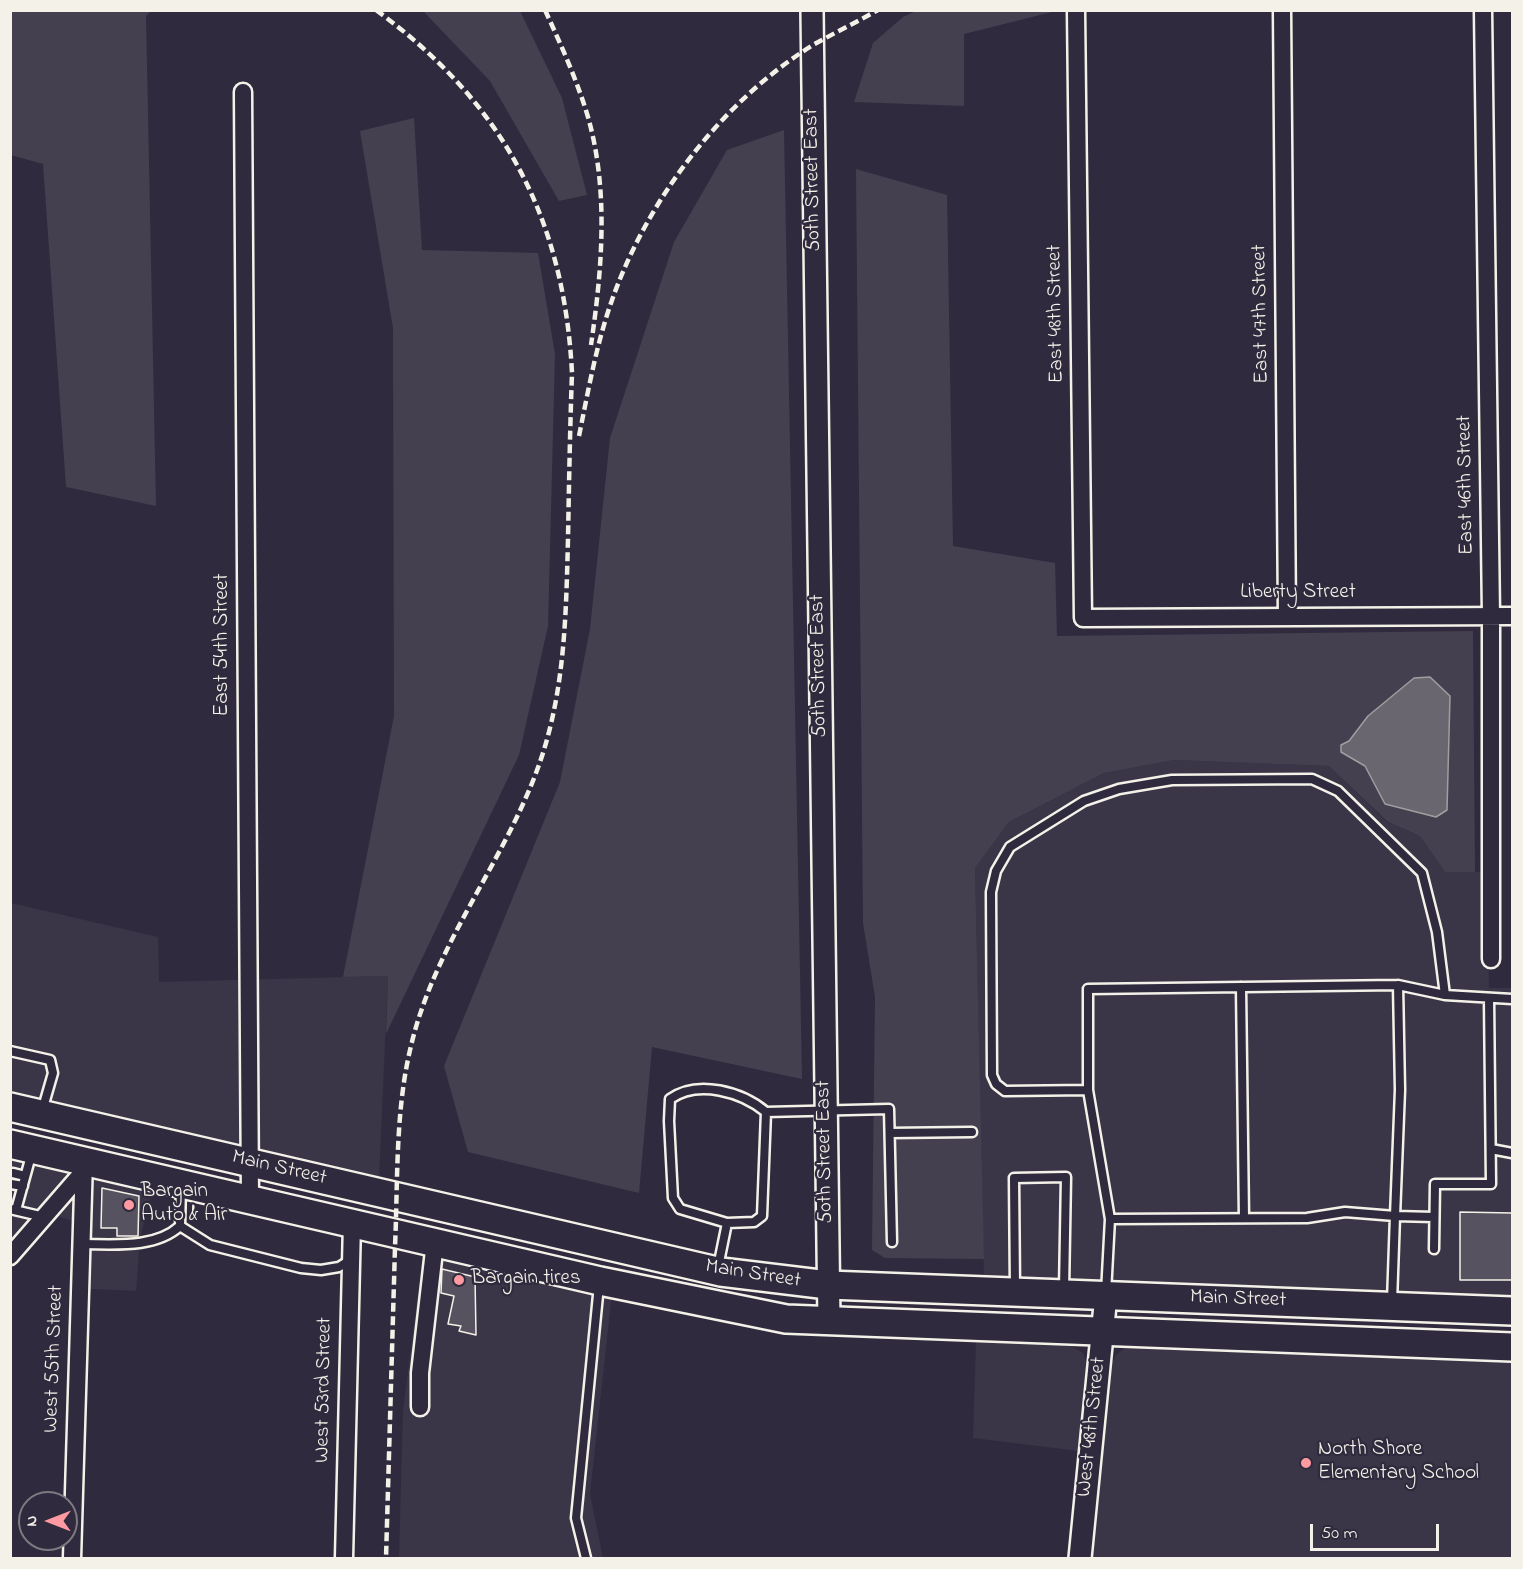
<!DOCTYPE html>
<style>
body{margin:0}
#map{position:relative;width:1523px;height:1569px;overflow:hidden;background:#2f2a3d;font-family:"Indie Flower",sans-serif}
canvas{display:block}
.frame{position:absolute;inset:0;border:12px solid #f4f1e8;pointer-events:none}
.north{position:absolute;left:18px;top:1491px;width:60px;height:60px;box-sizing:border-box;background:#2f2a3d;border:2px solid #7e7a81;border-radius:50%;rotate:270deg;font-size:16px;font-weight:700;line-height:24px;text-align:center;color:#f4f1e8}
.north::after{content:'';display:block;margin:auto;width:21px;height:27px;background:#ff9aa2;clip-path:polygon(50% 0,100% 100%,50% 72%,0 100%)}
.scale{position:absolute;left:1310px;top:1524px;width:129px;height:27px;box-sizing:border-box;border:3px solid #f4f1e8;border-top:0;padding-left:8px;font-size:18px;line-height:21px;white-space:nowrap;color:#f4f1e8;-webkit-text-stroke:4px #2f2a3d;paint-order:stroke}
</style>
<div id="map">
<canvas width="1523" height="1569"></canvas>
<div class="frame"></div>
<div class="north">N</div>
<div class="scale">50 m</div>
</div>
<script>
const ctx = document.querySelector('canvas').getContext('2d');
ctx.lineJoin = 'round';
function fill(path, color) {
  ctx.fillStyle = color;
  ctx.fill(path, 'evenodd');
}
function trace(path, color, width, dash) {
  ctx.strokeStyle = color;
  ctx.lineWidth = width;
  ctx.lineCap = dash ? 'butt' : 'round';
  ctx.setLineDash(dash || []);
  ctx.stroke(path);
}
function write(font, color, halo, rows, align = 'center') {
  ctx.font = font + ' "Indie Flower",sans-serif';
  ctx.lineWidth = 4.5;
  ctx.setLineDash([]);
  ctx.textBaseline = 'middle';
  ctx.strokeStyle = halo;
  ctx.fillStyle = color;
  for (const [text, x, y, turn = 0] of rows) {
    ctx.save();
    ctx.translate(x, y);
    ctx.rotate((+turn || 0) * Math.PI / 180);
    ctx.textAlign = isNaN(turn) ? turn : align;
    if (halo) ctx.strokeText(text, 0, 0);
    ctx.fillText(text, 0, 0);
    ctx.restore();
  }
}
const built = new Path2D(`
 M 1174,760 L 1329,766 L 1387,822 L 1420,836 L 1445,872 L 1486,872 L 1489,988 L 1512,988 L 1512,1297 L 984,1278 L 975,868 L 1009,822 L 1104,773 Z
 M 11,903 L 158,937 L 159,982 L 388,976 L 379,1178 L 11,1094 Z
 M 11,1158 L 152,1191 L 140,1239 L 136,1291 L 72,1288 L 73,1221 L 58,1216 L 11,1268 Z
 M 423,1253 L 612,1293 L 590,1494 L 603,1558 L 399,1558 L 403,1411 Z
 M 976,1341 L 1069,1345 L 1083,1353 L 1087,1366 L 1079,1451 L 973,1438 Z
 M 1126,1347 L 1512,1362 L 1512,1558 L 1091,1558 L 1110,1367 L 1116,1355 Z`);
const green = new Path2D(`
 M 918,10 L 1056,10 L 1056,11 L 964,34 L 964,106 L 854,102 L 873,43 L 903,17 Z
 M 10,11 L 151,11 L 146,16 L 156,506 L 66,487 L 43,164 L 11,155 Z
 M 423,11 L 520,11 L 562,98 L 587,195 L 559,201 L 490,81 Z
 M 414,118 L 422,250 L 538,253 L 555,354 L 548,626 L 519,755 L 386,1034 L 388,976 L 343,977 L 394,716 L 393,328 L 360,131 Z
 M 784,130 L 802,1079 L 652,1047 L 639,1193 L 468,1152 L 444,1066 L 560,782 L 590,629 L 610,438 L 674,242 L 727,150 Z
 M 856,169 L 947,195 L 953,546 L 1055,563 L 1057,636 L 1473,631 L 1475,872 L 1445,872 L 1420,836 L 1388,822 L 1329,766 L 1174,760 L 1104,773 L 1009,822 L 975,868 L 984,1259 L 885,1258 L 872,1250 L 875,997 L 863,923 ZM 1430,677 L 1385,804 L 1365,766 L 1341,752 L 1341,745 L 1349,741 L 1368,716 L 1413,678 Z`);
const water = new Path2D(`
 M 1430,677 L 1450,696 L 1447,810 L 1436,817 L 1385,804 L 1365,766 L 1341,752 L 1341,745 L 1349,741 L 1368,716 L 1414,678 Z`);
const building = new Path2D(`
 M 102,1188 L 139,1196 L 138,1236 L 117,1236 L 117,1228 L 101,1228 Z
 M 1460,1212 L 1512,1213 L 1512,1280 L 1460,1280 Z
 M 442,1269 L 475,1277 L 476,1335 L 459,1331 L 461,1326 L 448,1324 L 454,1296 L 441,1293 Z`);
const service = new Path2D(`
 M 1241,987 L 1244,1218
 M 10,1051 L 50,1060 L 53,1073 L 42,1111
 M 1088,1090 L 1088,989 L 1398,985
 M 890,1133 L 972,1132
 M 1491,1149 L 1512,1153
 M 13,1173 L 25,1176
 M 11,1184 L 23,1186
 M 181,1187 L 180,1226 L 210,1245 L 301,1268 L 321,1270 L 339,1267 L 350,1260
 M 10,1209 L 44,1217
 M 16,1210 L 32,1152
 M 1434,1217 L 1395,1216 L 1400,1090 L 1398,985 L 1445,995
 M 1110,1219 L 1088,1090 L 1005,1091 L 996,1084 L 992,1075 L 991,892 L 996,871 L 1010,847 L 1084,801 L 1119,789 L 1172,780 L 1312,779 L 1338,791 L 1422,873 L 1437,932 L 1445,995 L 1512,999
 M 727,1223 L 680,1209 L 673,1198 L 669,1121 L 670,1099 C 698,1079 742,1092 766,1112
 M 81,1244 C 113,1244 155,1249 180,1226
 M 1434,1249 L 1435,1184 L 1491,1184 L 1489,998
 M 718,1267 L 727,1223 L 754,1222 L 762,1216 L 766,1112 L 889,1109 L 892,1242
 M 1015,1288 L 1014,1178 L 1066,1177 L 1064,1290
 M 1106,1293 L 1110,1219 L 1307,1218 L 1345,1212 L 1395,1216 L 1392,1302
 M 586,1558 L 576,1518 L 599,1285`);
const minor = new Path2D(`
 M 1076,10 L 1083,618 L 1512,616
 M 1282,10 L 1287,617
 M 1483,10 L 1491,616 L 1491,959
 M 243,92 L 250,1199
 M 10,1256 L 83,1172
 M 420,1407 L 420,1373 L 435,1242
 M 72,1558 L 84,1160
 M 344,1558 L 352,1223`);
const tertiary = new Path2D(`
 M 812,10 L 829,1322
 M 1080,1558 L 1106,1295`);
const primary = new Path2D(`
 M 10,1107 L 721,1272 L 828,1285 L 1512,1311
 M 10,1144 L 600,1281 L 786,1319 L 1512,1347`);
const rail = new Path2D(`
 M 376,10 C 503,103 564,217 572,373 C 570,428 569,484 568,539 C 566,615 565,689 540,762 C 506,860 435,943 411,1046 C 395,1111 398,1180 395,1247 C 392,1351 389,1455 386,1558
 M 545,10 C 561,45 577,80 588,117 C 609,191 602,270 591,345
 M 579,436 C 588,392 596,346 611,303 C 646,201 721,102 813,45 C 834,33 857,22 878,10`);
const markers = [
 [129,1205,6,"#ff9aa2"],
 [459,1280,6,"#ff9aa2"],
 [1306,1463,6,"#ff9aa2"]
];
const streetNames = [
 ["50th Street East",814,180,-91],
 ["East 48th Street",1057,314,-91],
 ["East 47th Street",1262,314,-91],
 ["East 46th Street",1467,485,-91],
 ["Liberty Street",1298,594],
 ["East 54th Street",224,645,-90],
 ["50th Street East",820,666,-91],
 ["50th Street East",826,1152,-91],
 ["Main Street",279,1169,13],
 ["Main Street",753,1275,9],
 ["Main Street",1238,1300,2],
 ["West 55th Street",55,1359,-88],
 ["West 53rd Street",325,1390,-89],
 ["West 48th Street",1093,1427,-84]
];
const poiNames = [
 ["Bargain",141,1193],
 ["Auto & Air",141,1217],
 ["Bargain tires",471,1280],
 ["North Shore",1318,1451],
 ["Elementary School",1318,1475]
];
fill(built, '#3b3647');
fill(green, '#454050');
fill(water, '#6a6670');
trace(water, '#a19ea0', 1.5);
fill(building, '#56525f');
trace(building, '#f4f1e8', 1.5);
trace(service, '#f4f1e8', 13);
trace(minor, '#f4f1e8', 21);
trace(tertiary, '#f4f1e8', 26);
trace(primary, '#f4f1e8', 32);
trace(service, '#2f2a3d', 8);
trace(minor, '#2f2a3d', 16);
trace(tertiary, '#2f2a3d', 21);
trace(primary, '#2f2a3d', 27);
trace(rail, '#f4f1e8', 4.5, [9, 4.5]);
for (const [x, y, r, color] of markers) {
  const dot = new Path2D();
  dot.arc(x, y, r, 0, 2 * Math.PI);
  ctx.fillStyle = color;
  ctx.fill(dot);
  trace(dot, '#2f2a3d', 2);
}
write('21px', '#f4f1e8', '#2f2a3d', streetNames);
write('21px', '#f4f1e8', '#2f2a3d', poiNames, 'left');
</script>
